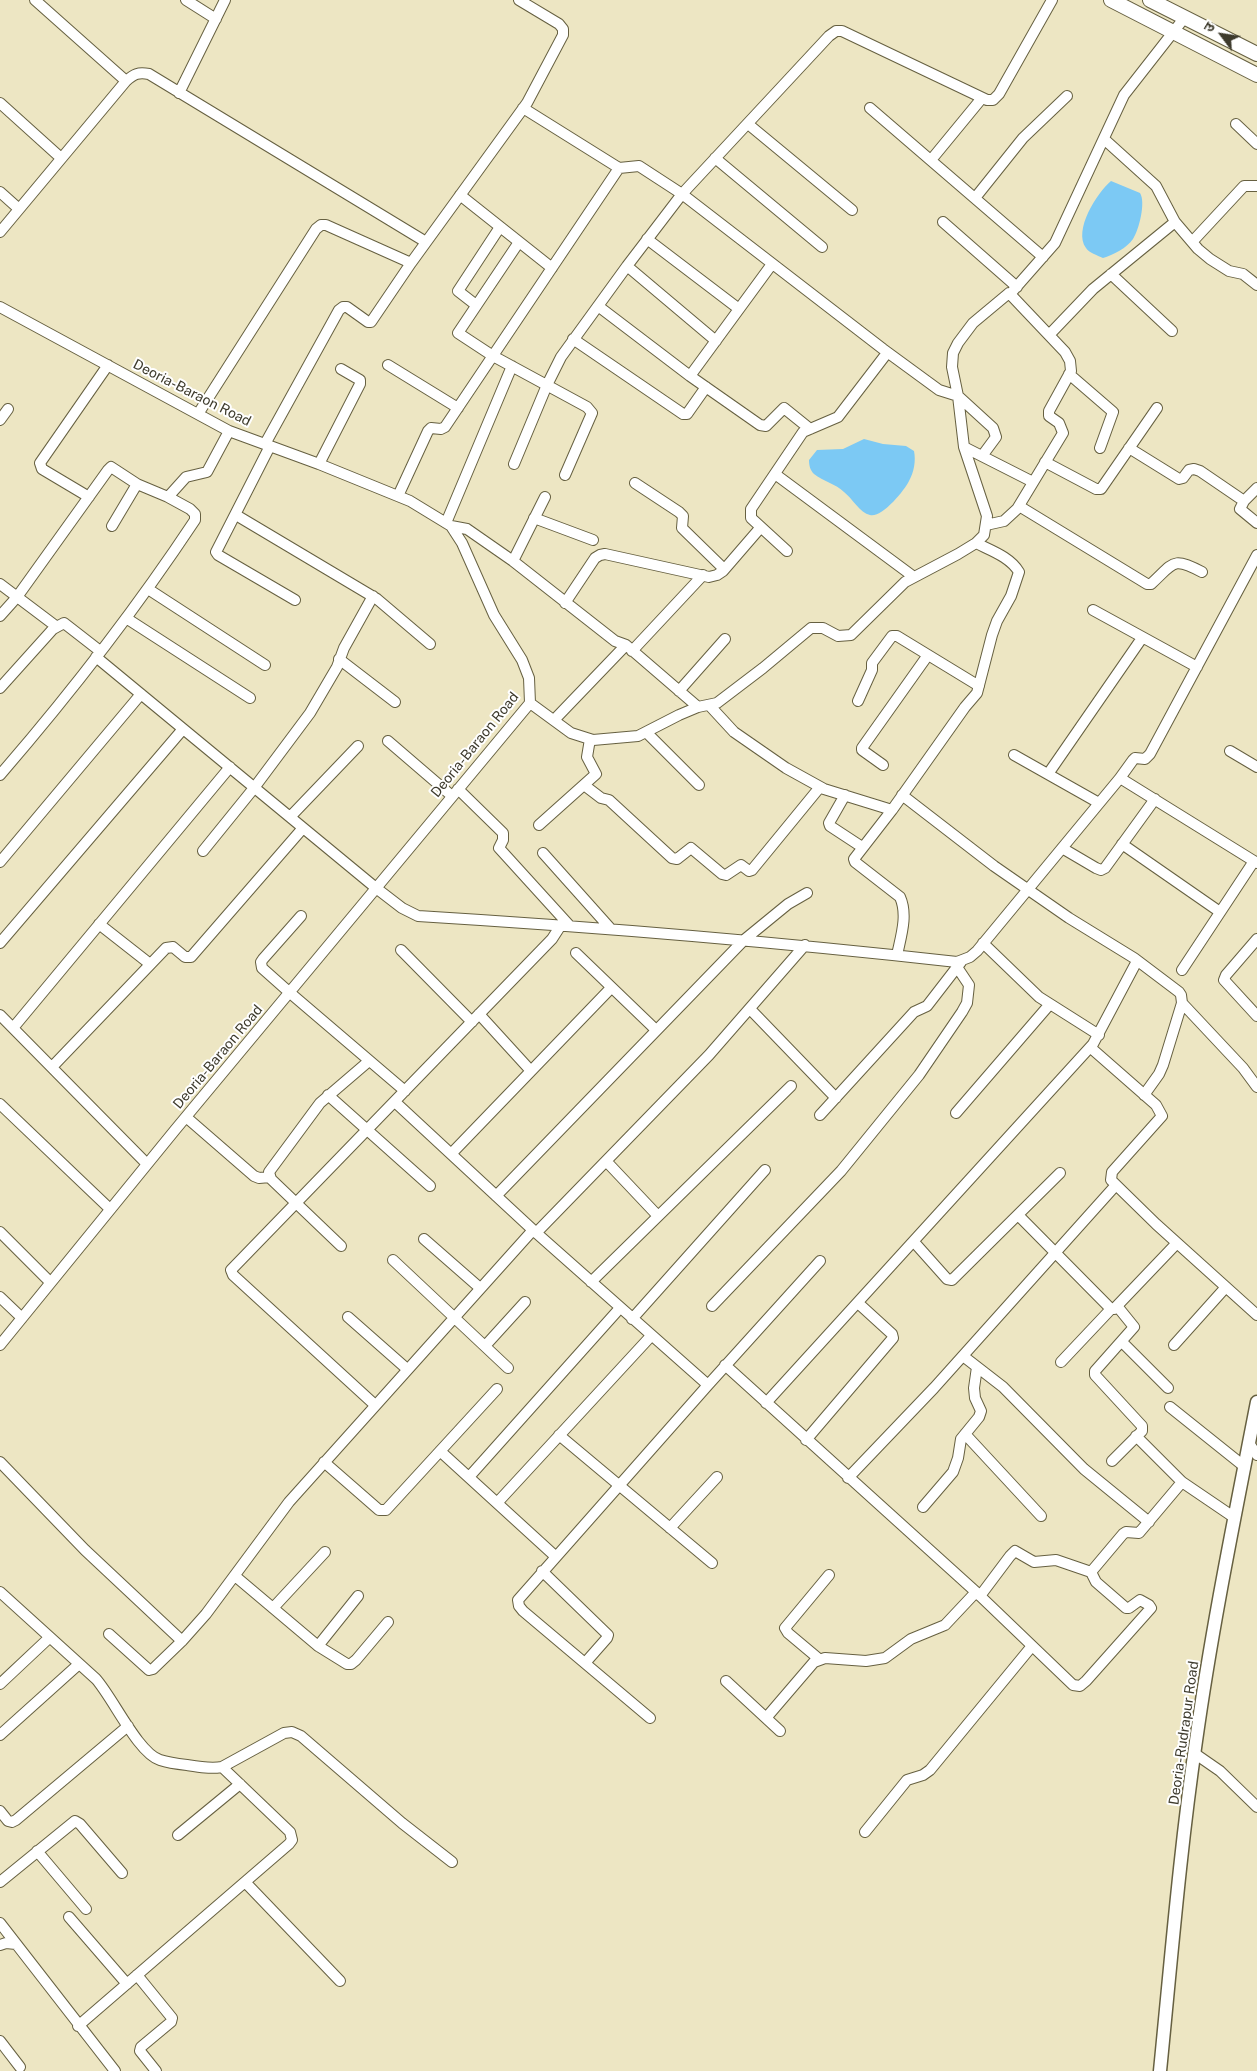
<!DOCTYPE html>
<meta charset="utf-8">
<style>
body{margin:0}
#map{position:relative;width:1257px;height:2071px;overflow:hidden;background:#ede6c3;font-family:"Public Sans","Noto Sans Devanagari",sans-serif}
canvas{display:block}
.north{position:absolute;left:1197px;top:10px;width:50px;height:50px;-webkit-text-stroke:4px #fff;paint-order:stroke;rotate:301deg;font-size:14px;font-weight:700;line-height:20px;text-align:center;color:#3d3a2c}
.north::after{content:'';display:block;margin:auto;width:18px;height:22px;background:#3d3a2c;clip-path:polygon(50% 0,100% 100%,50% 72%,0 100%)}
</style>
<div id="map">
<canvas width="1257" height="2071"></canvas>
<div class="north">उ</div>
</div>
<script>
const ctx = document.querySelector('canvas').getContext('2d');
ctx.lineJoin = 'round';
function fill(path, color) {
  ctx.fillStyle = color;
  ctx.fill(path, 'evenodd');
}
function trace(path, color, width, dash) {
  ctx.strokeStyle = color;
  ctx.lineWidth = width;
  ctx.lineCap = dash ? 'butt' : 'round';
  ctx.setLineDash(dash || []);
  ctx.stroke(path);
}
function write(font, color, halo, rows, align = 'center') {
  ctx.font = font + ' "Public Sans",sans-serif';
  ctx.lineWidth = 4;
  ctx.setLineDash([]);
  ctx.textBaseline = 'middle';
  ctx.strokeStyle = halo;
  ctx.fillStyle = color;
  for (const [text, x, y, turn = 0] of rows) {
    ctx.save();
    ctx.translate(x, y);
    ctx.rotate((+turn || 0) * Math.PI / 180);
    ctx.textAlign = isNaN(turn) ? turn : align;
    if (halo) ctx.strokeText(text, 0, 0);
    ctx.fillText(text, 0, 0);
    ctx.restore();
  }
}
const water = new Path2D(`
 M 1111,181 L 1140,193 C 1146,202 1139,230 1133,239 C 1127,248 1113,255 1103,258 C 1097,255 1089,253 1086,248 C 1073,230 1097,193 1111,181 Z
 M 864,439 L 883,444 L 906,446 L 914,451 C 916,461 914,472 909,481 C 904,491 882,518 870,515 C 860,513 852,498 844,492 C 836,484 823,481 814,474 C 810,470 809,465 809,460 L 817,450 L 843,449 Z`);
const minor = new Path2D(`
 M 186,0 L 216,19
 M 126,81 C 134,74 138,72 149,74 L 426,242
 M 179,93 L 225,0
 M 0,103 L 61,158
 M 523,108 L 619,168 L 639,166 L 682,194 L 883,349 L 939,390 L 958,396 L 993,428 L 996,437 L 982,456
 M 870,108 L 1043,257
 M 748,124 L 852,210
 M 1236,124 L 1257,144
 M 1104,139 L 1156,186 L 1175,222 L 1198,249 L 1210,259 L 1229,271 L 1243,274 L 1257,285
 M 715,158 L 822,247
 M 931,160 L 982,98
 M 0,192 L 19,209
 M 460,195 L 552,268
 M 975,198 L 1023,138 L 1067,96
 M 943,222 L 1017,287
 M 0,232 L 126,81 L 35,0
 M 647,239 L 739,309
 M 519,242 L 458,333 L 493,356 L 587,407 L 592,413 L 565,475
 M 1192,242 L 1244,186 L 1257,186
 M 627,266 L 716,341
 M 1111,274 L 1172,331
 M 476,305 L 458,291 L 500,227
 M 598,306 L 690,376 L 760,425 L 766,426 L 784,408 L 810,429
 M 0,307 L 229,431 L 319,464 L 410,501 L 451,526 L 462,543 L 494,615 L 522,660 L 529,678 L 530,703 L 175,1130 L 0,1345
 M 1049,335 L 1093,289 L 1175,222
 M 573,339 L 683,414 L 687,414 L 706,387
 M 388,365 L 458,408
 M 1069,374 L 1113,412 L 1100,448
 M 690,376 L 772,264
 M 198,414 L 316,229 L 321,225 L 326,225 L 411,263 L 527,103 L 563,35 L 563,29 L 559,24 L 519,0
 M 0,420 L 8,409
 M 265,444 L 339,310 L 343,307 L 347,307 L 368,322 L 371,322 L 411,263
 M 270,446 L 216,552 L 218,555 L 295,600
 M 964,447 L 1033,482
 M 1129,448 L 1179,479 L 1183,478 L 1189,470 L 1194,469 L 1200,471 L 1244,501
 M 1045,462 L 1096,489 L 1101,489 L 1157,408
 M 319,464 L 360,384 L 360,380 L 341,369
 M 514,464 L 547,385 L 561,357 L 627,266 L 682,194 L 829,36 L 836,31 L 842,31 L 987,100 L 993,100 L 999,94 L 1052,0
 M 775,474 L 914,577
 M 635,483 L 679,512 L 683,516 L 682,528 L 724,569
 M 1257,488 L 1244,501 L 1240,509 L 1257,523
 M 398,496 L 428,431 L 431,428 L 441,429 L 445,427 L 619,168
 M 89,497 L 42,469 L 40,463 L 108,365
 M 1019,506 L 1147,584 L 1151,584 C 1174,563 1172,556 1202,572
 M 236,515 L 377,599 L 430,644
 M 534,518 L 593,540
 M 446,523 L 512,366
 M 986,525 L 1004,521 L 1017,509 L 1063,433 L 1059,423 L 1049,416 L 1049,411 L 1071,371 L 1070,361 L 1065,352 L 1009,293
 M 112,526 L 137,484 L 168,497 L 186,477 L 207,472 L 229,431
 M 451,526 L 467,529 L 513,561 L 615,641 L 626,645 L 698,707
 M 787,551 L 751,518 L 751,509 L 803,432 L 838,417 L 887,353
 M 513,561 L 545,497
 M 0,584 L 57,627
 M 148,589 L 265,665
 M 565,603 L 595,558 L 600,555 L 605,554 L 709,577 L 717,575 L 723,571 L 761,527
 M 1093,610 L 1197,667
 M 0,616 L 17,597 L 108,470 L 111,467 L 137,484
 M 126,618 L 250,698
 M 632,651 L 703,575
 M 96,657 L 376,888 L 402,908 L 418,916 C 598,927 778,942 957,962 L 970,957 L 977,951 L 1120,778 L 1257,863
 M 339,659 L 395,702
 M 0,688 L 53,629 L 64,623 L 100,651
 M 679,691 L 725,639
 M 858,701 L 872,670 L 872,663 L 892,636 L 897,636 L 979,686
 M 530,703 L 571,733 L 593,740 L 638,736 L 679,715 L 698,707 L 717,703 L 763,668 L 811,628 L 823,628 L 838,636 L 851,635 L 905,582 L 958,554 L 976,543 L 984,535 L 987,516 L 964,447 L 958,396 L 952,367 L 953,353 L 958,343 L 973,323 L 1009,293 L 1011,293 L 1055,243 L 1124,95 L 1185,17
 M 710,706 L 734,732 L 786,768 L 824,789 L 892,810 L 965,707 L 977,693 L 992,635 L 997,621 L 1011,596 L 1019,572 C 1010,557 992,551 976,543
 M 555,719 L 626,645
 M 646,732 L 699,785
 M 388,741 L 452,796
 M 1230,751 L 1257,767
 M 1014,755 L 1099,803
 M 883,765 L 862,750 L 862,748 L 928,655
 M 1048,774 L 1142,638
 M 0,775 C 70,694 136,609 195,520 L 195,514 L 190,509 L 168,497
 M 1120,778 L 1133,760 L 1135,758 L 1145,759 L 1150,754 L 1257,555
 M 584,785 L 601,798 L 609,800 L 672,858 L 677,859 L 691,848 L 722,874 L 726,875 L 741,865 L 749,871 L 752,870 L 820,787
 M 458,789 L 503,833 L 503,840 L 499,848 L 569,925
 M 845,795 L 829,823 L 830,826 L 862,847
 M 902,795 L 994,866 L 1069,918 L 1134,958 L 1179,992 L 1181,995 L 1182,1003 L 1163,1065 L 1159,1074 L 1144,1095
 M 892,810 L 854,859 L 855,862 L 900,897 C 908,915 901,936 897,955
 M 290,817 L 358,746
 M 539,825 L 596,774 L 587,757 L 590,739
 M 1122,844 L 1220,912
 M 1062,848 L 1096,868 L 1101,870 L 1105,868 L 1155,799
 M 203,851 L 254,788 L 310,713 L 337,667 L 344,648 L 373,596
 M 543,853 L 610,928
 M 0,862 L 141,694
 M 301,916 L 263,959 L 261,962 L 262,968 L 289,992 L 405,1091
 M 99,924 L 150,964
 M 1257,939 L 1226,975 L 1224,980 L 1257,1016
 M 0,943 L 183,729
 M 983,943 L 1039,997 L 1099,1035
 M 401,950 L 472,1022
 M 576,953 L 656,1030
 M 1182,970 L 1254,861
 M 1182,1003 L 1243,1068 L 1257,1087
 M 750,1009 L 836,1098
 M 479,1014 L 531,1071
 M 0,1015 L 147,1164
 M 13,1028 L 230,767
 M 1091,1048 L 1156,1105 L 1162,1116 L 1112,1172 L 1111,1180 L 1156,1224 L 1257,1315
 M 52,1067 L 166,948 L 173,947 L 185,957 L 191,957 L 303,828
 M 328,1095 L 430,1186
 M 395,1102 L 533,1230 L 708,1385
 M 0,1104 L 110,1209
 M 956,1113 L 1050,1004
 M 820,1115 L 914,1012 L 927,1006 L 961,962
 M 186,1117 L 254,1176 L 259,1178 L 270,1177
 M 451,1154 L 611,988
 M 606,1161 L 658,1216
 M 496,1196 L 744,940 L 788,904 L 807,893
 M 1018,1215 L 1111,1309 L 1114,1309 L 1177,1243
 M 0,1232 L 50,1282
 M 536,1233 L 709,1055 L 805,945
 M 424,1239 L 480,1288
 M 914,1242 L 947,1279 L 952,1280 L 1060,1173
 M 341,1246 L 271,1179 L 269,1172 L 320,1103 L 369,1061
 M 393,1260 L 508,1368
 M 591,1282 L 791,1086
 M 0,1297 L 22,1318
 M 712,1306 L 841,1171 L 919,1075 L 962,1012 L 967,1003 L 969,985 L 957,967
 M 348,1317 L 407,1369
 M 632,1319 L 765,1170
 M 1122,1342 L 1168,1388
 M 1174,1345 L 1226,1287
 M 485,1346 L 525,1302
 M 963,1356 L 1003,1387 L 1084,1469 L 1149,1522
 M 1061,1362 L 1111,1309
 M 725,1365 L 976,1592 L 1073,1685 L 1080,1686 L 1086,1681 L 1151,1608 L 1149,1605 L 1140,1600 L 1129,1608 L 1126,1608 L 1096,1582 L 1091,1572 L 1123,1534 L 1126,1532 L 1139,1533 L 1182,1482
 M 766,1403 L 1093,1044 L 1137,961
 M 375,1405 L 233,1275 L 231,1270 L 552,939 L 561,925
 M 1170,1407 L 1245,1467
 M 965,1434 L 1041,1516
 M 559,1435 L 712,1563
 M 1136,1436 L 1182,1482 L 1235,1518
 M 806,1440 L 893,1338 L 892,1334 L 858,1303
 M 1249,1443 L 1257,1455
 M 440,1451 L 555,1556
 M 1112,1461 L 1142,1431 L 1142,1426 L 1095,1375 L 1095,1371 L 1134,1327 L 1117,1306
 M 0,1462 L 85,1550 L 182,1641
 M 324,1462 L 379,1510 L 386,1510 L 497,1389
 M 469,1477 L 620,1308
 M 848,1478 L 934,1388 L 1116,1185
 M 497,1503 L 651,1336
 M 923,1507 L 953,1472 L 958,1458 L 961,1439 L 979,1417 L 981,1411 L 975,1398 L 974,1388 L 977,1367
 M 670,1528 L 717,1477
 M 542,1571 L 608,1635 L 607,1638 L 585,1663
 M 235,1576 L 318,1646 L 347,1664 L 351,1664 L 356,1660 L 388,1622
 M 0,1592 L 96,1679 C 113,1698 138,1753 160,1760 C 169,1763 178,1764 187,1765 C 199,1767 210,1769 222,1767 L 284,1733 L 292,1732 L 301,1736 L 402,1823 L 452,1862
 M 980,1596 L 1010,1556 L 1015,1551 L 1034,1562 L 1056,1560 L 1091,1572
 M 273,1608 L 325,1552
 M 109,1634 L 149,1670 L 153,1669 L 182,1641 L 206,1614 L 289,1502 L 533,1230
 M 318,1646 L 358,1596
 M 819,1659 L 788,1633 L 785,1628 L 829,1575
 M 726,1681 L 780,1731
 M 0,1684 L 49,1638
 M 650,1718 L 523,1611 L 519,1606 L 518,1600 L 708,1385 L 820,1261
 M 766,1718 L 814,1662 L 825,1658 L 866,1661 L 885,1658 L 911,1639 L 945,1625 L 976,1592
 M 0,1735 L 79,1664
 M 1194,1753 L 1220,1771 L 1257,1807
 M 0,1811 L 8,1821 L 12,1822 L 16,1820 L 128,1726
 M 865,1832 L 907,1780 L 923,1775 L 930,1770 L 1032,1646
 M 178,1835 L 240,1784
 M 37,1851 L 86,1909
 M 0,1882 L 75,1821 L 80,1824 L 122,1873
 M 245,1882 L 340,1981
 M 69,1917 L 127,1984
 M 0,1923 L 115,2071
 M 0,1945 L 6,1943 L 16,1944
 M 137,1975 L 172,2018 L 171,2022 L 141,2047 L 140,2051 L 156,2071
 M 78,2026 L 289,1844 L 292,1840 L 290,1832 L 222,1767
 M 0,2041 L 20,2067`);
const major = new Path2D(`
 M 1160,2071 C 1171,1961 1180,1850 1196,1741 C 1212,1627 1235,1515 1257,1402`);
const highway = new Path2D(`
 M 1111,0 L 1257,75
 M 1150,0 L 1257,54`);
const streetNames = [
 ["Deoria-Baraon Road",192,393,27],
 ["Deoria-Baraon Road",475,745,-51],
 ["Deoria-Baraon Road",218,1057,-50],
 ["Deoria-Rudrapur Road",1184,1733,-82]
];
fill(water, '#7cc9f4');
trace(minor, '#666041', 12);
trace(major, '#666041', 15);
trace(highway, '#666041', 16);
trace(minor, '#fff', 10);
trace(major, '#fff', 12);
trace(highway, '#fff', 14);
write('14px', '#3d3a2c', '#fff', streetNames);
</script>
